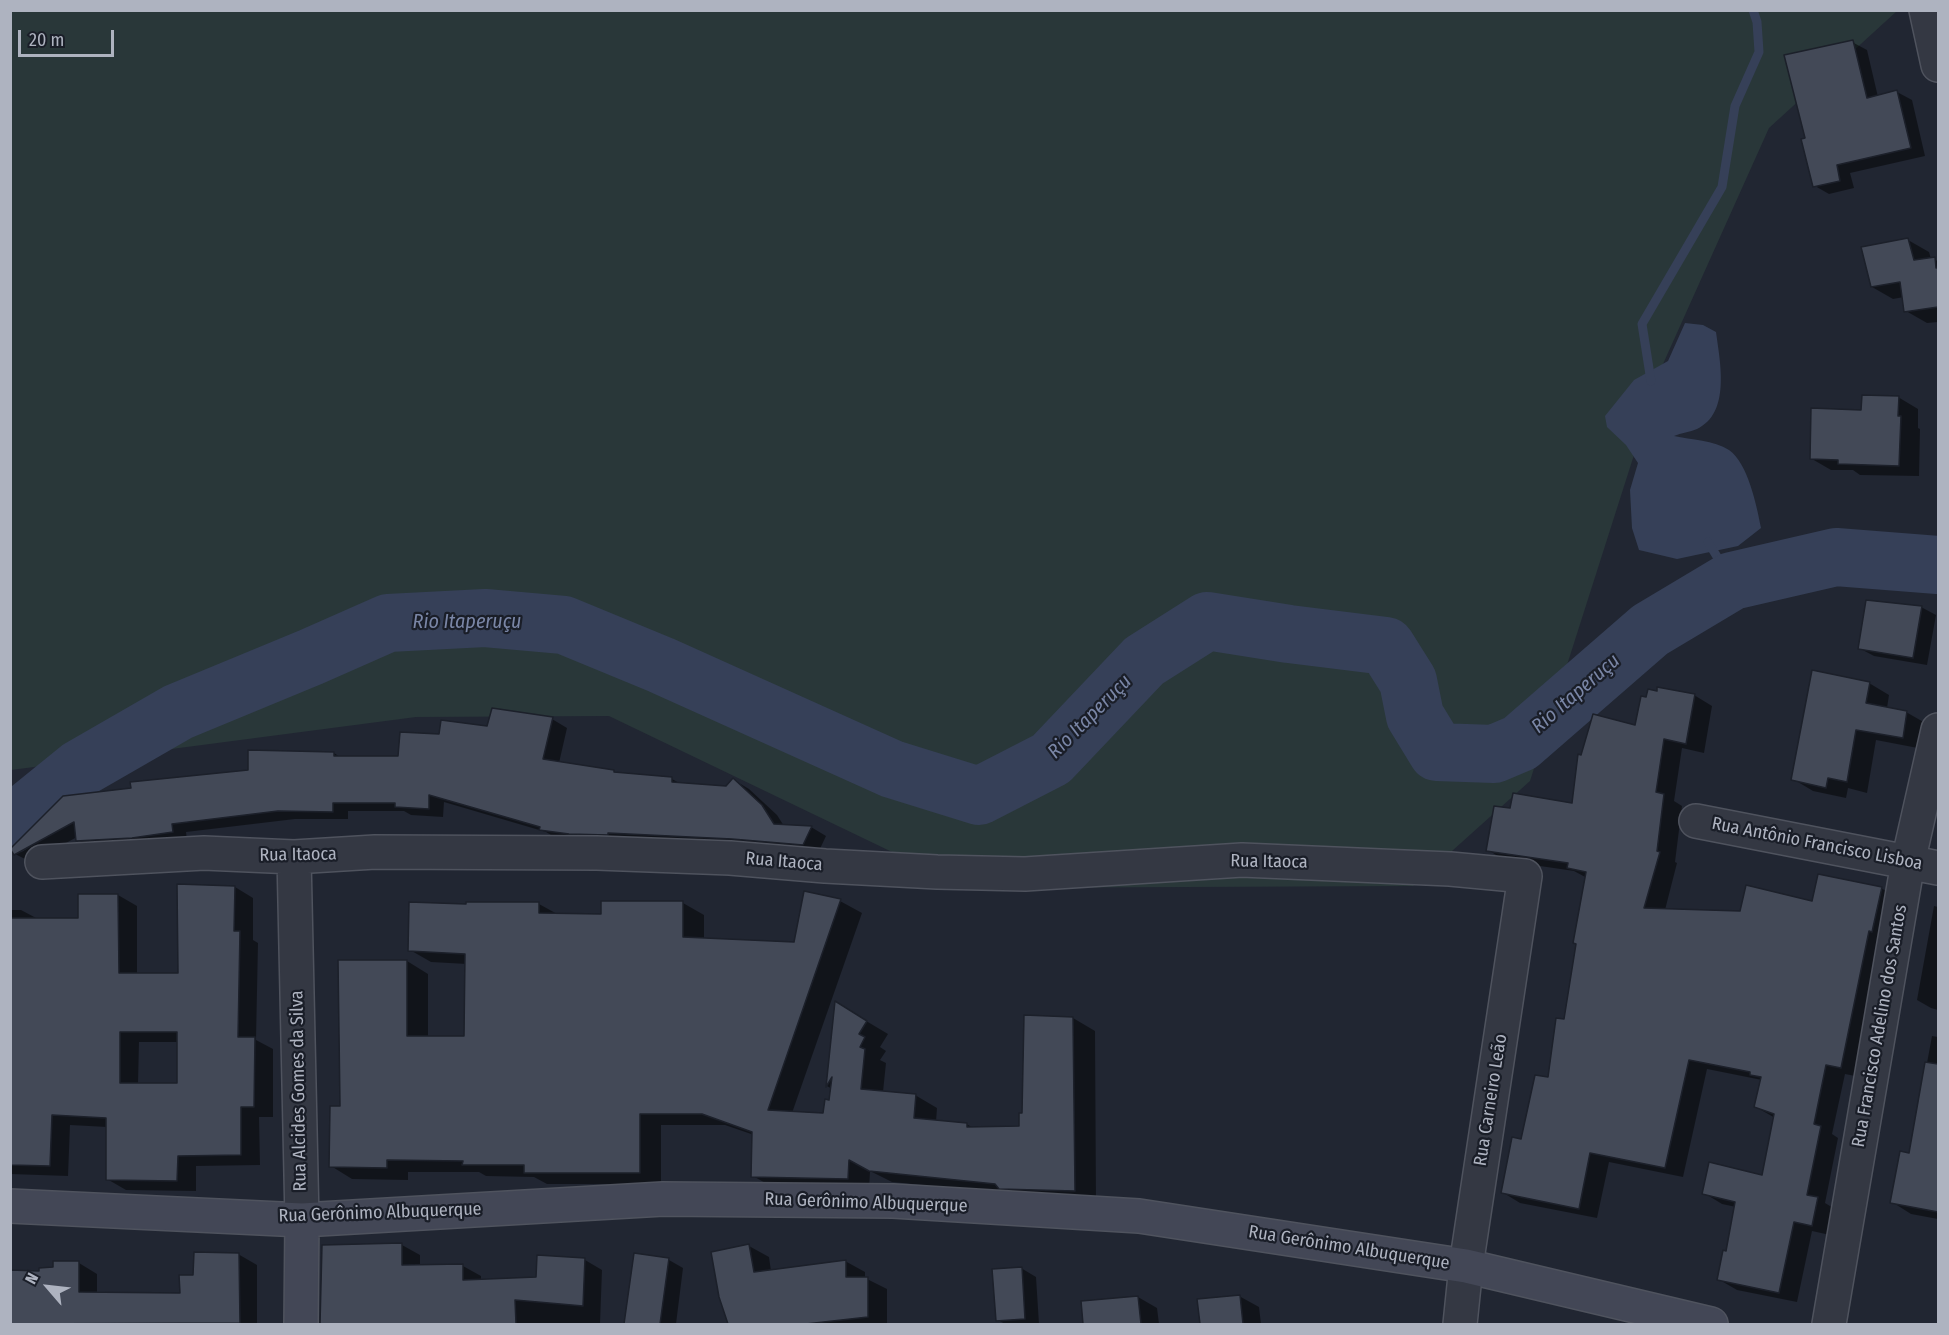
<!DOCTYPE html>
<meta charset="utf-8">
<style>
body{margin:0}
#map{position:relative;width:1949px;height:1335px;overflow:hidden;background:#212632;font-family:"Fira Sans Condensed",sans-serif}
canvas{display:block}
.frame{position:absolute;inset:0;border:12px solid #aeb3c0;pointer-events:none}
.north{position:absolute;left:18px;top:1257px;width:60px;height:60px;-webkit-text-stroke:4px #1a1e28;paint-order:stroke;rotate:298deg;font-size:16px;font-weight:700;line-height:24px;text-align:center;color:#aeb3c0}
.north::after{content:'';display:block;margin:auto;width:21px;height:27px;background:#aeb3c0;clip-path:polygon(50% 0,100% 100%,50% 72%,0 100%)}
.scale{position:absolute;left:18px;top:30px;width:96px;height:27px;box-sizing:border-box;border:3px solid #aeb3c0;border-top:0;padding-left:8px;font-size:18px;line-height:21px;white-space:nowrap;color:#aeb3c0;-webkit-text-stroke:4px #1a1e28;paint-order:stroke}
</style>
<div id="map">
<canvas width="1949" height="1335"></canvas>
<div class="frame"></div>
<div class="north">N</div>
<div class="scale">20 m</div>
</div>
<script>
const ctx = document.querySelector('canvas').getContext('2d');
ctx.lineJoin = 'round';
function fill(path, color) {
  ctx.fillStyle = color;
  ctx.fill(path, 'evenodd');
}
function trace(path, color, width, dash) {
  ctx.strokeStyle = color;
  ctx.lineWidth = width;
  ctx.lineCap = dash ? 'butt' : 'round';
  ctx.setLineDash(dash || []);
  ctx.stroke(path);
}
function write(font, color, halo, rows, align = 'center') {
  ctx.font = font + ' "Fira Sans Condensed",sans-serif';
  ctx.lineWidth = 4.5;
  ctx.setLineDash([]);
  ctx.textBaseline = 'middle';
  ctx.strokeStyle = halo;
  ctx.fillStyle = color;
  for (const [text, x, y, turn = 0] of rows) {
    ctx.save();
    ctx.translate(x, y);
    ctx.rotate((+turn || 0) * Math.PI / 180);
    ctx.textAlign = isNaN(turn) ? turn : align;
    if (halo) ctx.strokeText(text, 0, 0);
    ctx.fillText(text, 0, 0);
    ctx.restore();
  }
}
const green = new Path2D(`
 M 10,11 L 1897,11 L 1769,128 L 1663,364 L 1530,781 L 1413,886 L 967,888 L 609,716 L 416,717 L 11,770 Z`);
const water = new Path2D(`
 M 1685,323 L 1703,325 L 1716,332 C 1720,362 1731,413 1697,429 C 1690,432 1681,433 1674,436 C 1691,440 1714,440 1729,450 C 1748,463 1757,507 1761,528 L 1738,546 L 1677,559 L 1639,550 L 1632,528 L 1630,490 L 1638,463 L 1626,445 L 1607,427 L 1605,416 L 1634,380 L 1668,361 Z`);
const shadow = new Path2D(`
 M 1852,42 L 1867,50 L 1878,97 L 1897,92 L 1912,100 L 1925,156 L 1850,173 L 1854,188 L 1829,194 L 1815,186 L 1806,139 Z
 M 1908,240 L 1929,252 L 1931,259 L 1938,261 L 1938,322 L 1927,323 L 1906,311 L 1904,297 L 1893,299 L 1872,287 Z
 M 1898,397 L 1918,409 L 1918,428 L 1920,429 L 1919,476 L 1860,475 L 1853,470 L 1831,470 L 1812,459 L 1863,411 Z
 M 1921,607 L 1936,615 L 1927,665 L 1874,656 L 1859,648 Z
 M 1869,683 L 1889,695 L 1887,708 L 1906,712 L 1927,724 L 1923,749 L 1876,740 L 1867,793 L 1848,788 L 1846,798 L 1813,791 L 1793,779 Z
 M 1694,695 L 1712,706 L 1704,753 L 1682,748 L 1674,801 L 1682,806 L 1675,862 L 1677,863 L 1665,910 L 1742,913 L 1813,903 L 1881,888 L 1899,899 L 1860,1077 L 1845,1074 L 1832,1134 L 1838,1138 L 1825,1203 L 1835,1209 L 1830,1235 L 1812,1231 L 1797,1302 L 1737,1290 L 1718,1279 L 1727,1253 L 1736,1207 L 1722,1204 L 1704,1193 L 1764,1176 L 1775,1118 L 1756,1107 L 1762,1080 L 1707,1069 L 1683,1177 L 1609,1162 L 1597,1218 L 1520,1203 L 1502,1192 L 1549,1079 L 1566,1021 L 1587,878 L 1574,871 L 1506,861 L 1488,850 L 1511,810 L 1574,805 L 1636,727 Z
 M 552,719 L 567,728 L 559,763 L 617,774 L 672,779 L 681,784 L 726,788 L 734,780 L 749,789 L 777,815 L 784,826 L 811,827 L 826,836 L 818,853 L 556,838 L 546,832 L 444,802 L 443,817 L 411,815 L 404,811 L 348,811 L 348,819 L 295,819 L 186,832 L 187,840 L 93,849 L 78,840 L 77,837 L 31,862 L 15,854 L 64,798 L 250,771 L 334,753 L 340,757 L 399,757 L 441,736 Z
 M 235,887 L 253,898 L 253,940 L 258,943 L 256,1040 L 273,1049 L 273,1117 L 259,1117 L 260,1165 L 196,1166 L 196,1191 L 126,1190 L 107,1179 L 107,1127 L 70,1125 L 68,1176 L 10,1174 L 10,910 L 21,910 L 38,919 L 80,919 L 79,896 L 118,895 L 137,906 L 137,974 L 179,974 ZM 139,1042 L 179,1042 L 179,1084 L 138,1084 Z
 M 806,893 L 840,901 L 862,913 L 792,1113 L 824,1115 L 830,1102 L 832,1089 L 827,1086 L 836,1003 L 888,1034 L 880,1047 L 886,1051 L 880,1060 L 886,1063 L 883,1092 L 915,1095 L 937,1108 L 936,1122 L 966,1124 L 974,1128 L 1020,1127 L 1023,1115 L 1073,1018 L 1095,1031 L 1096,1202 L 892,1182 L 870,1171 L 869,1190 L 774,1188 L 753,1176 L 754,1135 L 725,1125 L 661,1125 L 661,1184 L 547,1184 L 534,1177 L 486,1176 L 479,1172 L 408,1172 L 408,1180 L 352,1179 L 331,1166 L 342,1108 L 407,961 L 428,974 L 428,1037 L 466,1038 L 467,964 L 431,962 L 410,950 L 467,906 L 467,903 L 539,904 L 559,915 L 602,916 L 683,903 L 704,915 L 704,940 L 796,943 Z
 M 1934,906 L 1938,907 L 1938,1010 L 1931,1008 L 1917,1000 Z
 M 1932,1036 L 1938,1037 L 1938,1219 L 1911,1214 L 1892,1202 L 1910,1155 Z
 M 402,1245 L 420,1255 L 420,1266 L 463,1266 L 481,1276 L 481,1281 L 538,1279 L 585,1260 L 602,1270 L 600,1324 L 322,1324 L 323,1246 Z
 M 749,1246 L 769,1257 L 771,1271 L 845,1261 L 865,1272 L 865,1278 L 887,1289 L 887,1324 L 730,1324 L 720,1297 Z
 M 238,1254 L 257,1265 L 257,1324 L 10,1324 L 10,1271 L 41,1273 L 79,1263 L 97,1274 L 97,1294 L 181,1295 L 195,1276 Z
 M 635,1255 L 669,1260 L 683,1268 L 676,1324 L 625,1324 Z
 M 1021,1268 L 1036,1277 L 1039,1324 L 1005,1324 L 998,1320 Z
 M 1239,1296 L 1259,1307 L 1261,1324 L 1201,1324 L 1199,1300 Z
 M 1138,1297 L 1157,1308 L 1159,1324 L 1085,1324 L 1083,1302 Z`);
const stream = new Path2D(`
 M 1651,381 L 1642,324 L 1722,187 L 1735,106 L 1759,52 L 1757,22 L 1753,10
 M 1708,542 L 1732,581`);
const river = new Path2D(`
 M 10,825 L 79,769 L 178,712 L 311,657 L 388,623 L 485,618 L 564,625 L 661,665 L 892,769 L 979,796 L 1051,759 L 1144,661 L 1207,621 L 1289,634 L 1386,646 L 1408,681 L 1415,716 L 1437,752 L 1494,754 L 1520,743 L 1650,630 L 1732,581 L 1836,557 L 1938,565`);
const building = new Path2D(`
 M 1853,40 L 1867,98 L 1897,90 L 1911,148 L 1837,165 L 1840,181 L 1813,187 L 1801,139 L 1805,138 L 1784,55 Z
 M 1908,238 L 1914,260 L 1935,257 L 1936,268 L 1938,267 L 1938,307 L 1904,312 L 1900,282 L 1871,287 L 1861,247 Z
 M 1862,395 L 1899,396 L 1898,416 L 1901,416 L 1899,466 L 1838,464 L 1838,460 L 1810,459 L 1811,408 L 1861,410 Z
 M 1866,600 L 1922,606 L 1913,658 L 1858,649 Z
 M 1812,670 L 1870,682 L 1866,703 L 1907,711 L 1903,738 L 1856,730 L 1847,782 L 1828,778 L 1826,788 L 1791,780 Z
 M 1657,687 L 1695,694 L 1686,744 L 1664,739 L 1656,792 L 1664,794 L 1657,851 L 1660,852 L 1644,908 L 1740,911 L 1746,885 L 1812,901 L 1818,874 L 1882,887 L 1872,932 L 1869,931 L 1841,1068 L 1826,1065 L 1814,1124 L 1821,1126 L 1807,1195 L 1818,1197 L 1812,1226 L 1794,1222 L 1779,1293 L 1717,1280 L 1723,1250 L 1726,1251 L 1735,1202 L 1702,1194 L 1709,1162 L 1762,1175 L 1774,1114 L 1754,1107 L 1761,1077 L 1750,1075 L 1750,1072 L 1689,1060 L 1665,1168 L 1590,1153 L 1579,1209 L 1501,1193 L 1512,1137 L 1521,1139 L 1535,1075 L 1548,1077 L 1556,1018 L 1564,1019 L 1576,944 L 1573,943 L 1586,872 L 1567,868 L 1568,863 L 1486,851 L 1494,806 L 1510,808 L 1513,793 L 1572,803 L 1578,754 L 1581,755 L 1593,714 L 1635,725 L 1641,696 L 1646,697 L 1648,689 L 1657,691 Z
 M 492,708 L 553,717 L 543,759 L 614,770 L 614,772 L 672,777 L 672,782 L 726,786 L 733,778 L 762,805 L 774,824 L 812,826 L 803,845 L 732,839 L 608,833 L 608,835 L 569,834 L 539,830 L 540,827 L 429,795 L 429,809 L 395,807 L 395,803 L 333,803 L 333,812 L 278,811 L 172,824 L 173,832 L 132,838 L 76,841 L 74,822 L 14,855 L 10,849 L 63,796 L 131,788 L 130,782 L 248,770 L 248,750 L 334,752 L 334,756 L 398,756 L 400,732 L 439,734 L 441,720 L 487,726 Z
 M 177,884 L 235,886 L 234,931 L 240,931 L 238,1037 L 255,1037 L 254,1107 L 241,1107 L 241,1155 L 178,1156 L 177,1181 L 106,1180 L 106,1118 L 52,1115 L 50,1166 L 10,1165 L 10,918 L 78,918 L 78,894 L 118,894 L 119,973 L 178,973 ZM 120,1032 L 177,1032 L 177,1083 L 120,1083 Z
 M 804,891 L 841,899 L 768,1110 L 823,1113 L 825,1099 L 829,1100 L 832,1077 L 826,1087 L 835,1001 L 867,1021 L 859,1034 L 865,1037 L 860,1047 L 865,1049 L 861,1089 L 916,1094 L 914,1118 L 967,1123 L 967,1127 L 1019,1126 L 1019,1113 L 1022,1113 L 1024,1015 L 1073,1017 L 1075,1191 L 999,1189 L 995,1184 L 869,1171 L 849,1160 L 848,1179 L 751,1177 L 752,1132 L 702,1114 L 640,1114 L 640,1173 L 524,1173 L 524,1165 L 462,1165 L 463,1161 L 387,1160 L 387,1168 L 329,1167 L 330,1106 L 340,1106 L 338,960 L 407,960 L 407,1036 L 464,1036 L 465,954 L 408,951 L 409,902 L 466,904 L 466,902 L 539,902 L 539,913 L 601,914 L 601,901 L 683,901 L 683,937 L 794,942 Z
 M 1925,1062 L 1938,1064 L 1938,1212 L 1890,1203 L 1900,1151 L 1909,1153 Z
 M 402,1243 L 402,1265 L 463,1264 L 463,1280 L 536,1277 L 537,1255 L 585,1258 L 583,1306 L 515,1300 L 516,1324 L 320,1324 L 322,1245 Z
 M 749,1244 L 754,1272 L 846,1260 L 846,1277 L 868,1277 L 868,1317 L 806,1324 L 728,1324 L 719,1297 L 711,1252 Z
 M 194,1252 L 239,1253 L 240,1323 L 10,1324 L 10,1270 L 39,1271 L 39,1268 L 53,1267 L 53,1261 L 79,1261 L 79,1292 L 180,1293 L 179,1275 L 193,1275 Z
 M 634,1253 L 669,1258 L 660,1324 L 624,1324 Z
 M 1022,1267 L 1025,1319 L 996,1321 L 992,1269 Z
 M 1240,1295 L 1243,1324 L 1200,1324 L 1197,1299 Z
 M 1138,1296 L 1141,1324 L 1083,1324 L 1081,1301 Z`);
const street = new Path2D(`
 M 1926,10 L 1938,65
 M 1696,821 L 1938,868
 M 294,857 L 302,1220
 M 42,862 L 204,853 L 294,857 L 375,852 L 597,853 L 730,858 L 825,866 L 937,872 L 1025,874 L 1242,860 L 1450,869 L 1525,876 L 1466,1266 L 1460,1324
 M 1829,1324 L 1908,862 L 1938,730`);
const secondary = new Path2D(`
 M 10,1206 L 302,1220 L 663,1199 L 893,1201 L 1139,1216 L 1466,1266 L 1711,1324
 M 301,1324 L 302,1220`);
const streetNames = [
 ["Rua Antônio Francisco Lisboa",1817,844,11],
 ["Rua Itaoca",298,855,-1],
 ["Rua Itaoca",784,862,5],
 ["Rua Itaoca",1269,862,1],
 ["Rua Francisco Adelino dos Santos",1880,1026,-80],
 ["Rua Alcides Gomes da Silva",299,1091,-91],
 ["Rua Carneiro Leão",1491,1100,-81],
 ["Rua Gerônimo Albuquerque",866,1203,2],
 ["Rua Gerônimo Albuquerque",380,1213,-2],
 ["Rua Gerônimo Albuquerque",1349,1248,9]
];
const waterNames = [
 ["Rio Itaperuçu",467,622],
 ["Rio Itaperuçu",1576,694,-41],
 ["Rio Itaperuçu",1090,717,-45]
];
fill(green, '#293739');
fill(water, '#364058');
fill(shadow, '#0007');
trace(stream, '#364058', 9);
trace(river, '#364058', 58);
fill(building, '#434957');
trace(building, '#1c202a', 1.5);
trace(street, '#4f535e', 36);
trace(secondary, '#4f535e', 36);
trace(street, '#343843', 33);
trace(secondary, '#434756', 33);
write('18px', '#aeb3c0', '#1a1e28', streetNames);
write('italic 20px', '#7a86a6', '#1a1e28', waterNames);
</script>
